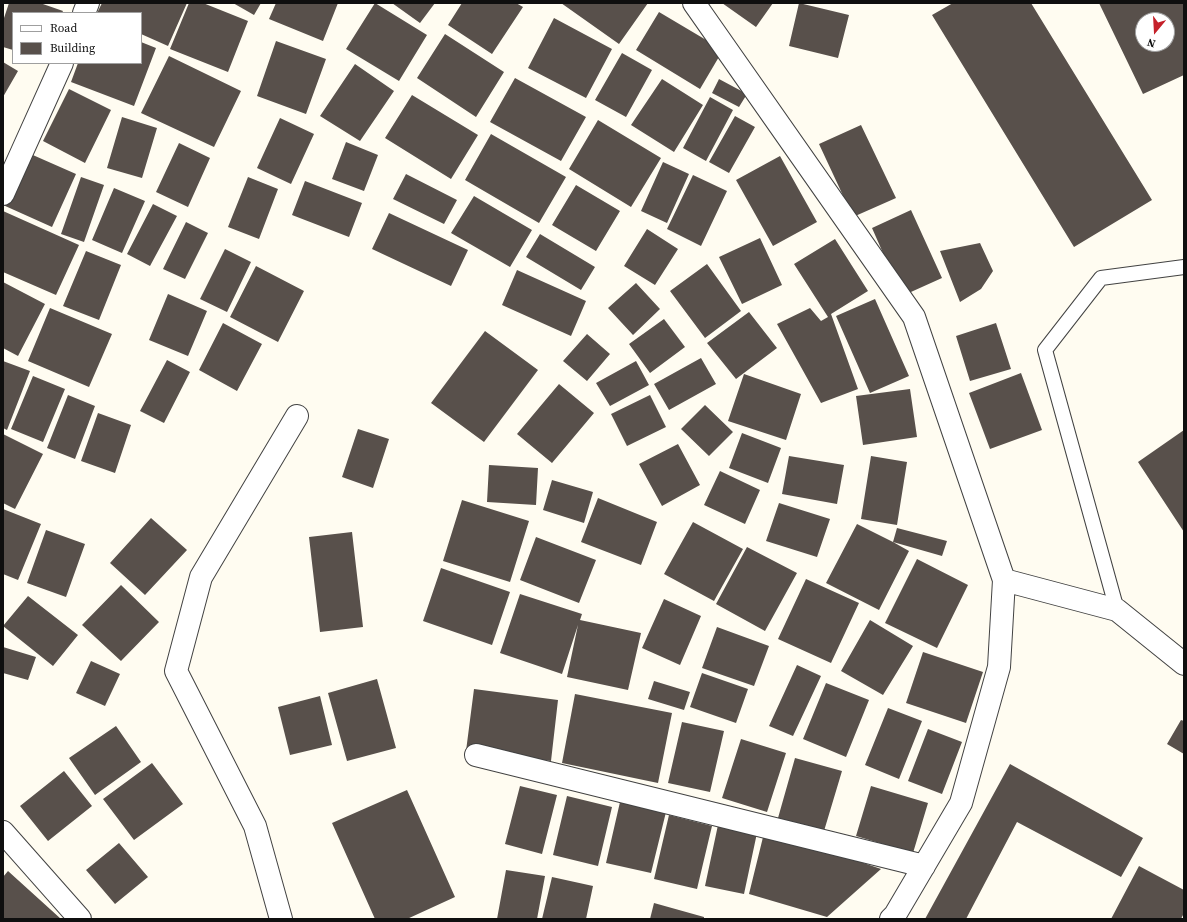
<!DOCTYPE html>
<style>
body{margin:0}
#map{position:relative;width:1187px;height:922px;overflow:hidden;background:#fffcf1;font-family:"Source Serif 4",serif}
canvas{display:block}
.frame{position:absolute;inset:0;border:4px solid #0f0f0f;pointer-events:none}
.legend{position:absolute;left:12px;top:12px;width:130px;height:52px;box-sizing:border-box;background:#fff;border:1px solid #9f9f9f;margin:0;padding:5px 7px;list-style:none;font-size:12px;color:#0f0f0f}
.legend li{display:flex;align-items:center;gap:8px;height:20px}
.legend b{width:20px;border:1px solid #9f9f9f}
.north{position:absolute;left:1135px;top:12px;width:40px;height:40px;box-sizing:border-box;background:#fff;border:1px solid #9f9f9f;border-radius:50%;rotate:198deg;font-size:11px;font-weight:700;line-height:16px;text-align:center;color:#0f0f0f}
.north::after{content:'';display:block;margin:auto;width:14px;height:18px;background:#c5212a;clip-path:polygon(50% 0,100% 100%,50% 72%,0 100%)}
</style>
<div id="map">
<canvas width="1187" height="922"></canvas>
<div class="frame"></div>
<ul class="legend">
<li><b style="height:5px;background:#fff"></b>Road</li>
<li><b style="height:11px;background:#58504b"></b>Building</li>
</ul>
<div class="north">N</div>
</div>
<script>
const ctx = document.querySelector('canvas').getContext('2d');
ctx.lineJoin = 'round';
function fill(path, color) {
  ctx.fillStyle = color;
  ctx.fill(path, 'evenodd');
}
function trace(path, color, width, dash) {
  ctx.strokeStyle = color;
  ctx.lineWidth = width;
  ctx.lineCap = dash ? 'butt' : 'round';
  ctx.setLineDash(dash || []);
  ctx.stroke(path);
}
const building = new Path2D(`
 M 9,3 L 40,3 L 63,11 L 62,13 L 13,13 L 13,50 L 3,47 L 3,21 Z
 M 102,3 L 187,3 L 168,46 L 141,34 L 141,13 L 97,13 Z
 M 189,3 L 203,3 L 248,21 L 228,72 L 170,49 Z
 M 233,3 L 261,3 L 254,15 Z
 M 276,3 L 338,3 L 323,41 L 269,19 Z
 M 375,3 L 427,35 L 399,81 L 346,49 Z
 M 392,3 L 435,3 L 420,23 Z
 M 462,3 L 516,3 L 523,7 L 492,54 L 448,25 Z
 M 561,3 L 648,3 L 619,44 Z
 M 722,3 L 773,3 L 756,27 Z
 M 799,3 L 849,15 L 838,58 L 789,46 Z
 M 953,3 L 1031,3 L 1152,200 L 1074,247 L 932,15 Z
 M 1099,3 L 1184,3 L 1184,75 L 1143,94 ZM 1143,20 L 1167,20 L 1167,44 L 1143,44 Z
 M 659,12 L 723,50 L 700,89 L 636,50 Z
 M 554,18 L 612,49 L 586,98 L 528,68 Z
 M 445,34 L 504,72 L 476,117 L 417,78 Z
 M 276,41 L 326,59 L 306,114 L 257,96 Z
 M 141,42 L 156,48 L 134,106 L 71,82 L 78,63 L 141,63 Z
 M 622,53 L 652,70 L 626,117 L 595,100 Z
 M 169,56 L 241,91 L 214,147 L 141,113 Z
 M 3,62 L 18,71 L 3,97 Z
 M 355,64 L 394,91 L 360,141 L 320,116 Z
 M 515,78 L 586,117 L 561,161 L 490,122 Z
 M 662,79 L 703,105 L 674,152 L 631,125 Z
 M 719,79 L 747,94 L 739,107 L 712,93 Z
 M 69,89 L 111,110 L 85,163 L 43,141 Z
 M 412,95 L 478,135 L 451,179 L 385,138 Z
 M 710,97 L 733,110 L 706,161 L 683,148 Z
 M 735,116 L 755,127 L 729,173 L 709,162 Z
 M 122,117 L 157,128 L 142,178 L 107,168 Z
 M 280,118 L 314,134 L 291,184 L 257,168 Z
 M 598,120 L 661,158 L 631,207 L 569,169 Z
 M 861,125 L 896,198 L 853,217 L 819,144 Z
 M 491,134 L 566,177 L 539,223 L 465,180 Z
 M 346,142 L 378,155 L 364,191 L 332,179 Z
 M 179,143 L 210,158 L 188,207 L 156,192 Z
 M 26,152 L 76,174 L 52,227 L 3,205 Z
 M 780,156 L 817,222 L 773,246 L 736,180 Z
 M 663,162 L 689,174 L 667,223 L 641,211 Z
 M 406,174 L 457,200 L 444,224 L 393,199 Z
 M 693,175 L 727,191 L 701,246 L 667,229 Z
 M 81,177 L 104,185 L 84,242 L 61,234 Z
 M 248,177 L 278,189 L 259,239 L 228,227 Z
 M 305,181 L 362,203 L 349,237 L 292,215 Z
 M 576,185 L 620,211 L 596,251 L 552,225 Z
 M 114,188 L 145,201 L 122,253 L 92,240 Z
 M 474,196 L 532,230 L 510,267 L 451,233 Z
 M 153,204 L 177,216 L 150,266 L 127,254 Z
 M 911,210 L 942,278 L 902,296 L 872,228 Z
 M 3,211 L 79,245 L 56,295 L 3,272 Z
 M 389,213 L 468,250 L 451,286 L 372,249 Z
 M 186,222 L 208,233 L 185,279 L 163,269 Z
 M 647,229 L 678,249 L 655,285 L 624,266 Z
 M 540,234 L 595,267 L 581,290 L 526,257 Z
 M 760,238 L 782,285 L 742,304 L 719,257 Z
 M 835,239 L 868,291 L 831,314 L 858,389 L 821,403 L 777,324 L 810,308 L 821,321 L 828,317 L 794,264 Z
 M 980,243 L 993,271 L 981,289 L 960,302 L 940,251 Z
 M 225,249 L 251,262 L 227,312 L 200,299 Z
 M 86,251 L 121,265 L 99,320 L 63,306 Z
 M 707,264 L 741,311 L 705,338 L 670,291 Z
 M 256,266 L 304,291 L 278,342 L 230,317 Z
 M 517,270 L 586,301 L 571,336 L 502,305 Z
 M 3,282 L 45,304 L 18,356 L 3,348 Z
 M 636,283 L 660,309 L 633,335 L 608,308 Z
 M 168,294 L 207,311 L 188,356 L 149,340 Z
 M 875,299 L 909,376 L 870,393 L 836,316 Z
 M 50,308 L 112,334 L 89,387 L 28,361 Z
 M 749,312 L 777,348 L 736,379 L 707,343 Z
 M 664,319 L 685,347 L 650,373 L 629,344 Z
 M 223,323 L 262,344 L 237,391 L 199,370 Z
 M 996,323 L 1011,369 L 970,381 L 956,336 Z
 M 485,331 L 538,370 L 484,442 L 431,403 Z
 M 587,334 L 610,354 L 587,381 L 563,361 Z
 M 701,358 L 716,384 L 669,410 L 654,384 Z
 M 167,360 L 190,372 L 164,423 L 140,411 Z
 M 3,361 L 30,371 L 7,430 L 3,428 Z
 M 636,361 L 649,385 L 610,406 L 596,383 Z
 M 1021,373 L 1042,430 L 990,449 L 969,393 Z
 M 744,374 L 801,394 L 786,440 L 728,421 Z
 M 33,376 L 65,389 L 43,442 L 11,429 Z
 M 559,384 L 594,413 L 552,463 L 517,434 Z
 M 910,389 L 917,437 L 863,445 L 856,396 Z
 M 68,395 L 95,406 L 75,459 L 47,448 Z
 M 650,395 L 666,427 L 627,446 L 611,414 Z
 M 705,405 L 733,432 L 709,456 L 681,429 Z
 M 98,413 L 131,425 L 115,473 L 81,461 Z
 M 358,429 L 389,439 L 373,488 L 342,477 Z
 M 1184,430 L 1184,532 L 1138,462 Z
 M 742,433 L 781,448 L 768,483 L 729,468 Z
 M 3,434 L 43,454 L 15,509 L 3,503 Z
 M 678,444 L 700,485 L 662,506 L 639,464 Z
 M 789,456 L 844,465 L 837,504 L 782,494 Z
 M 871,456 L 907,462 L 897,525 L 861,519 Z
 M 489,465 L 538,468 L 536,505 L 487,502 Z
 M 720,471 L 760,490 L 745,524 L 704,505 Z
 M 552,480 L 593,492 L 584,523 L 543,510 Z
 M 598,498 L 657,522 L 641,565 L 581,542 Z
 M 462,500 L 529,521 L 510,582 L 443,561 Z
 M 779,503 L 830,519 L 817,557 L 766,541 Z
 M 3,509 L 41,524 L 18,580 L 3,574 Z
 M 151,518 L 187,550 L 145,595 L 110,563 Z
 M 693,522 L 743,549 L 714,601 L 664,574 Z
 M 857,524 L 893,542 L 897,528 L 947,541 L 942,556 L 893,542 L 909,551 L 879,610 L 826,583 Z
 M 46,530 L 85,544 L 66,597 L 27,583 Z
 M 352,532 L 363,627 L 320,632 L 309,537 Z
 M 536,537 L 596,560 L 579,603 L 520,580 Z
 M 747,547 L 797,573 L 765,631 L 716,604 Z
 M 917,559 L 968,585 L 937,648 L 885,623 Z
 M 441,568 L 510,592 L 492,645 L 423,621 Z
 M 806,579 L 859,603 L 831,663 L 778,639 Z
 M 121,585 L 159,622 L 121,661 L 82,625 Z
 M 520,594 L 582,614 L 580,620 L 641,633 L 628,690 L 567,677 L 578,625 L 562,674 L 500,653 Z
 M 28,596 L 78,635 L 53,666 L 3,626 Z
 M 664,599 L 701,616 L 680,665 L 642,648 Z
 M 870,620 L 913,646 L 883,695 L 841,671 Z
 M 717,627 L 769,646 L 754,686 L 702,668 Z
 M 3,647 L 36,657 L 28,680 L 3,673 Z
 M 923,652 L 983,672 L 966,723 L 906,703 Z
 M 91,661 L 120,674 L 105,706 L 76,693 Z
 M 797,665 L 821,676 L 793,736 L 769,726 Z
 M 702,673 L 748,689 L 736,723 L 690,707 Z
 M 377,679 L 396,748 L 347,761 L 328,693 Z
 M 654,681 L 690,692 L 684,710 L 648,699 Z
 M 826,683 L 869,700 L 846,757 L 803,739 Z
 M 474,689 L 558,700 L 551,761 L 466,751 Z
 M 575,694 L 672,713 L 658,783 L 562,763 Z
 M 320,696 L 332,745 L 290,755 L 278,707 Z
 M 888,708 L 922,721 L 899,779 L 865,765 Z
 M 1181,720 L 1184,721 L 1184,754 L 1167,744 Z
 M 682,722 L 724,731 L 710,792 L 668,783 Z
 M 116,726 L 141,762 L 95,795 L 69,758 Z
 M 928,729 L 962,742 L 942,794 L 908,781 Z
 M 741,739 L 786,753 L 767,812 L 722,798 Z
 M 795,758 L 842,771 L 824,831 L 778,818 Z
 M 152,763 L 183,804 L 134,840 L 103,799 Z
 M 1010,764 L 1143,838 L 1121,877 L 1017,822 L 966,919 L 925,919 Z
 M 64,771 L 92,806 L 48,841 L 20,806 Z
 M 520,786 L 557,795 L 542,854 L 505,844 Z
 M 871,786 L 928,803 L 913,853 L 856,836 Z
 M 407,790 L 455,897 L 407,919 L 375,919 L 332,823 Z
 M 567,796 L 612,807 L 598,866 L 553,855 Z
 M 620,802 L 666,812 L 651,873 L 606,863 Z
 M 669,815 L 712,826 L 697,889 L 654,879 Z
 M 718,825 L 757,833 L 744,894 L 705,886 Z
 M 765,829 L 881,869 L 827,917 L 749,894 Z
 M 119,843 L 148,877 L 115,904 L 86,870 Z
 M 1139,866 L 1184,890 L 1184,913 L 1181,919 L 1111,919 Z
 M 506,870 L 545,876 L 537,919 L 497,919 Z
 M 8,871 L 61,919 L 3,919 L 3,877 Z
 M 552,877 L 593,886 L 586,919 L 542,919 Z
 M 654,903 L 704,917 L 704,919 L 650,919 Z`);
const service = new Path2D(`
 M 1117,610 L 1045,350 L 1101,278 L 1184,267`);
const minor = new Path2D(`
 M 694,3 L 914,317 L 1004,580 L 999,667 L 961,803 L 895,915 L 891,919
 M 84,13 L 88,3
 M 3,194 L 62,63
 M 1004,580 L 1117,610 L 1184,664
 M 476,755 L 924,866
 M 3,832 L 80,919
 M 281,919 L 255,826 L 176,671 L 201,577 L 297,416`);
fill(building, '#58504b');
trace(service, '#424242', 16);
trace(minor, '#424242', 24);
trace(service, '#fff', 14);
trace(minor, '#fff', 22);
</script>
